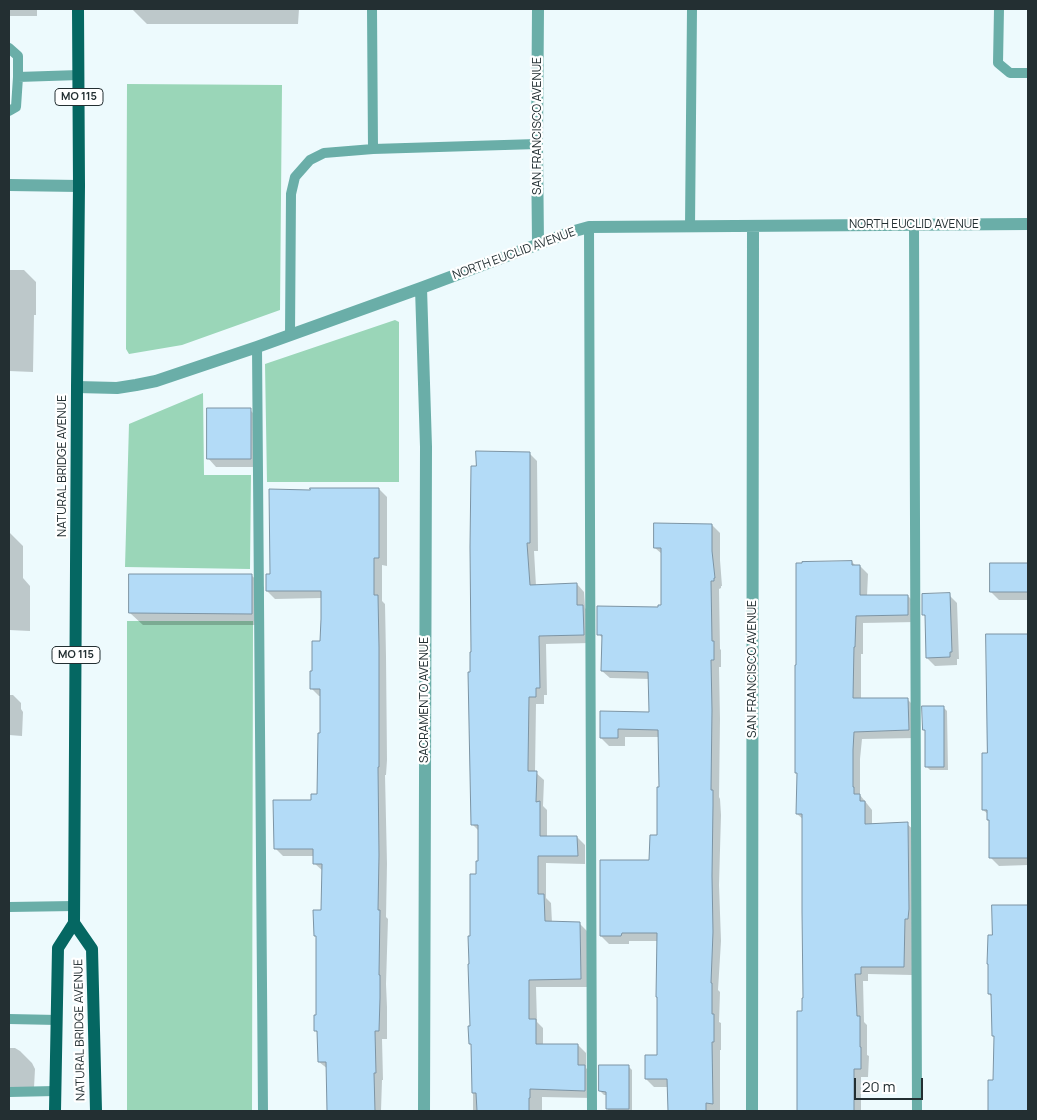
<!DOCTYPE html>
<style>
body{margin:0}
#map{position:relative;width:1037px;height:1120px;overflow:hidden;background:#edfafd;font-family:Manrope,sans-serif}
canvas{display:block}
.frame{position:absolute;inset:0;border:10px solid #232f32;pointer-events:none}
.scale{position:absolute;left:854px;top:1078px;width:69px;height:22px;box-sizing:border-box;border:2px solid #232f32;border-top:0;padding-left:6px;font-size:15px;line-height:18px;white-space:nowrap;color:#232f32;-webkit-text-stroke:4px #fff;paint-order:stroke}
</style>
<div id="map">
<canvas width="1037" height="1120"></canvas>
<div class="frame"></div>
<div class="scale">20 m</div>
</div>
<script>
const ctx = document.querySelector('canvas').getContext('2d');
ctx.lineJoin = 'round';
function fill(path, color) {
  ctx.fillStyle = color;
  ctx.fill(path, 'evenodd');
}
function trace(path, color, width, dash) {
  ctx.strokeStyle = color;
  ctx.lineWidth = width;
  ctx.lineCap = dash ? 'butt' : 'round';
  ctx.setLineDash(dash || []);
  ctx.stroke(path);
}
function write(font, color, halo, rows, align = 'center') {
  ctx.font = font + ' Manrope,sans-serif';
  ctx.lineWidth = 4.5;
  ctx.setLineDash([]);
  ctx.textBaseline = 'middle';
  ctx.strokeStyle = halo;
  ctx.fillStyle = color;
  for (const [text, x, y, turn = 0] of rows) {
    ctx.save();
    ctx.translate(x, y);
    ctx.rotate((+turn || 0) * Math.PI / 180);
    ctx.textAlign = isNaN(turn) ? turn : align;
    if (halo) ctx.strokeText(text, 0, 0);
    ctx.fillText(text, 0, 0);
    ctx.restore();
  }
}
const green = new Path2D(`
 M 127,84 L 282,85 L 280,310 L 182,345 L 129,354 L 126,349 Z
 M 395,320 L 399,322 L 399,482 L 267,482 L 265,364 Z
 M 203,393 L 204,475 L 251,475 L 250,569 L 125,567 L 129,424 Z
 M 127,621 L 253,621 L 252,1111 L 127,1111 Z`);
const shadow = new Path2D(`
 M 9,9 L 37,9 L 37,16 L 9,16 Z
 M 132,9 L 299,9 L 298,24 L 147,24 Z
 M 9,270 L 24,270 L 36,282 L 36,315 L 34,315 L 33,372 L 9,371 Z
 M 250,410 L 258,418 L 258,467 L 216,467 L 208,458 Z
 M 529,453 L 537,461 L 538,551 L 534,551 L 536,586 L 577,584 L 584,592 L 585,608 L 591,614 L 591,643 L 546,644 L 547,695 L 544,695 L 544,704 L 536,704 L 535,772 L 544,780 L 543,806 L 547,810 L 547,837 L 577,837 L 585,845 L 585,864 L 546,863 L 546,898 L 551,903 L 552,923 L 580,924 L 587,931 L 588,987 L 536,987 L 537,1022 L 543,1028 L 543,1045 L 578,1045 L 586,1053 L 586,1068 L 592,1074 L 592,1098 L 542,1097 L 542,1111 L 473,1111 L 473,1046 L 470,1043 L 471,1028 L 471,937 L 479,862 L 480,832 L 472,824 Z
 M 379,489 L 387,497 L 387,566 L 382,565 L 382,601 L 385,604 L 386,656 L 387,760 L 386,775 L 385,775 L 387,864 L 386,917 L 388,919 L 386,984 L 387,1007 L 387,1039 L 382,1039 L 383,1080 L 382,1080 L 381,1111 L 328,1111 L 328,1069 L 319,1062 L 318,1033 L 316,1031 L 317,1016 L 317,937 L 315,935 L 322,911 L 323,871 L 314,863 L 314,856 L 283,856 L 275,848 L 318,795 L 321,734 L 321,696 L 319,696 L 311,688 L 314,672 L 322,642 L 322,598 L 275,599 L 267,591 L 271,575 L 311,491 Z
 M 712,525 L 720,533 L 720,560 L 722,586 L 721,586 L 721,588 L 719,589 L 720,649 L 721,650 L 721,667 L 719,667 L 720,719 L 719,797 L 720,799 L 721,815 L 719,885 L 721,941 L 718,990 L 720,992 L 719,1022 L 721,1023 L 721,1050 L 720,1050 L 720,1111 L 669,1111 L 668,1087 L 654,1087 L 646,1079 L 658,1056 L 659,941 L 629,941 L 629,944 L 609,944 L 601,936 L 650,861 L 659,837 L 660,737 L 625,737 L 625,746 L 609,746 L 601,738 L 601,713 L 650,713 L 650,679 L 610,678 L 602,671 L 603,639 L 599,634 L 659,609 L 663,606 L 662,554 L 655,548 Z
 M 9,532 L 23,546 L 23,578 L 30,586 L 30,631 L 9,630 Z
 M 852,562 L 856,566 L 860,566 L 868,574 L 867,596 L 908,596 L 916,604 L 916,622 L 863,623 L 863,654 L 861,654 L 861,699 L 907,699 L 915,707 L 916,738 L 862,739 L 860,759 L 860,795 L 872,810 L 872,825 L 907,824 L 915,831 L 912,975 L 868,974 L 868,981 L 863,981 L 864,1022 L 867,1025 L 867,1055 L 869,1056 L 868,1077 L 861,1077 L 861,1111 L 797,1111 L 798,1013 L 803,1013 L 804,820 L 797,814 L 798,774 L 796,772 Z
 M 991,564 L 1028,564 L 1028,600 L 999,600 L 991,592 Z
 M 251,575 L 264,587 L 264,625 L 143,625 L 130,613 Z
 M 949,595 L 957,603 L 959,659 L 957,659 L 957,665 L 935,666 L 927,658 L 926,617 L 923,614 Z
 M 988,635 L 1028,635 L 1028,865 L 999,866 L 991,858 L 990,821 L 988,820 L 988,814 L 983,810 L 988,754 Z
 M 9,695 L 13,695 L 21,703 L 21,709 L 23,712 L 22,736 L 9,735 Z
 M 943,707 L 947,711 L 948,770 L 930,770 L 926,766 L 926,732 L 924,730 Z
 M 993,906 L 1028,906 L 1028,1111 L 989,1111 L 990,1081 L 994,1081 L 995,1038 L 993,1036 L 992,997 L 989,994 L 993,936 Z
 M 9,1048 L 15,1048 L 20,1051 L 32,1063 L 35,1069 L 34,1088 L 9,1095 Z
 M 628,1066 L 632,1070 L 632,1111 L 610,1111 L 607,1109 L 607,1095 L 604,1095 L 600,1091 Z`);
const building = new Path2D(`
 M 207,408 L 251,408 L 251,459 L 207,459 Z
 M 476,451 L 530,452 L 530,543 L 527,543 L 530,585 L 577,583 L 577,605 L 583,605 L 584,635 L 539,636 L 540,688 L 536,688 L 536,697 L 529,697 L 528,766 L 528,771 L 537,771 L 536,802 L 540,801 L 540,836 L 577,836 L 578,856 L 538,856 L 538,894 L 544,894 L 545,921 L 580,922 L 581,979 L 529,980 L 529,1019 L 536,1019 L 536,1044 L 578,1044 L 578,1065 L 585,1065 L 585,1091 L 530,1089 L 530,1098 L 529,1098 L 529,1111 L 477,1111 L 476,1093 L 472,1093 L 471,1044 L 469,1044 L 468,1026 L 470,1026 L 468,964 L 469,964 L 468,936 L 470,936 L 470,874 L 476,874 L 476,861 L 478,861 L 478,825 L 471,825 L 468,672 L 470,672 L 470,652 L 471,652 L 470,547 L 471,466 L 476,466 Z
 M 310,488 L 379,488 L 379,558 L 374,558 L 374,595 L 378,595 L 379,647 L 379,767 L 378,767 L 379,855 L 378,910 L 380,910 L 379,975 L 380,975 L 380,998 L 379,1031 L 375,1031 L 376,1073 L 374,1073 L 375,1111 L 327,1111 L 326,1062 L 318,1062 L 317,1031 L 314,1031 L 314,1015 L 316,1015 L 316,936 L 314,936 L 313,910 L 321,910 L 322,864 L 313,864 L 313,849 L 274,849 L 273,800 L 311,800 L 311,794 L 317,794 L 318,733 L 320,733 L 320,689 L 310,689 L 310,671 L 312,671 L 312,641 L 320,641 L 321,619 L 321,591 L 266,591 L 266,574 L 270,574 L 269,489 L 310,490 Z
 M 654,523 L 712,524 L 712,551 L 715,578 L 714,578 L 714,581 L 711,581 L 712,641 L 714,641 L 714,660 L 711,660 L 712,710 L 711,790 L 713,790 L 713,806 L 712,876 L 713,932 L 711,983 L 712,983 L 712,1014 L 714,1014 L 714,1042 L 712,1042 L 713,1104 L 706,1103 L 706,1111 L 668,1111 L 667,1079 L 645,1079 L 645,1055 L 657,1055 L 657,997 L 656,997 L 657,933 L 622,933 L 621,936 L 600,936 L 600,860 L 649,860 L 650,835 L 657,835 L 657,787 L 659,787 L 658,730 L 618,729 L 618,738 L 600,738 L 600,711 L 649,712 L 648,672 L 601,671 L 602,635 L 597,635 L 597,606 L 658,607 L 658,605 L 661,605 L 661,548 L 654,548 Z
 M 852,561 L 852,565 L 860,565 L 860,595 L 908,595 L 908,615 L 856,616 L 855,647 L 854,647 L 853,698 L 908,698 L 909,730 L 854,732 L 853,750 L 853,787 L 854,787 L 854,794 L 860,794 L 860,801 L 865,801 L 865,824 L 908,822 L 909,909 L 908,919 L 905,919 L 904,967 L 861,967 L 861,974 L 855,974 L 857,1016 L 860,1016 L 860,1047 L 861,1047 L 861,1069 L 854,1069 L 854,1111 L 797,1111 L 797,1011 L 802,1011 L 802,998 L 803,998 L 802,912 L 802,814 L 796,814 L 797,773 L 795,773 L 795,665 L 796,665 L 796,563 L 802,563 L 802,562 Z
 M 990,563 L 1028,563 L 1028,592 L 990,592 Z
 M 129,574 L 252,574 L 252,614 L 129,613 Z
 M 950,593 L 952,652 L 950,652 L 950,657 L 926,658 L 925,615 L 922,615 L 922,594 Z
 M 986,634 L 1028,634 L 1028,858 L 989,858 L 989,820 L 987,820 L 987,810 L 982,810 L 982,753 L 987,753 Z
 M 922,706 L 944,706 L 944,767 L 925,767 L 925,730 L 923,730 Z
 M 992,905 L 1028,905 L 1028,1111 L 988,1111 L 988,1080 L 993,1080 L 994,1036 L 992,1036 L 991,994 L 988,994 L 988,964 L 987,964 L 988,935 L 992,935 Z
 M 599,1065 L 629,1065 L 629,1109 L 606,1109 L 606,1092 L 599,1091 Z`);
const service = new Path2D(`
 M 999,9 L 998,63 L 1010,73 L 1028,73
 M 9,48 L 18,56 L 18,77 L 79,75
 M 9,111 L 16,107 L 18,77
 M 373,149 L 537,144
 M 914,225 L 917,1111
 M 589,227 L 592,1111
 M 690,227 L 692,9
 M 290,335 L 291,194 L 295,177 L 310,160 L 324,153 L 373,149 L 372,9
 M 257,347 L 263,1111
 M 9,907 L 74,906
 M 9,1019 L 57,1020
 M 9,1092 L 55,1091`);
const minor = new Path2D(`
 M 538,9 L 537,144 L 538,244
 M 9,185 L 79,186
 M 421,288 L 426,447 L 424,1111
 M 77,387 L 117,388 L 136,385 L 156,381 L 257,347 L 421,288 L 571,232 L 589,227 L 1028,224
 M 752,1111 L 753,226`);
const primary = new Path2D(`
 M 74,923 L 92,949 L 96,1111
 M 55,1111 L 58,948 L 74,923 L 77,387 L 79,186 L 78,9`);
const shields = [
 [79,97,48],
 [76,655,48]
];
const shieldNames = [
 ["MO 115",79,97],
 ["MO 115",76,655]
];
const streetNames = [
 ["SAN FRANCISCO AVENUE",538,126,-90],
 ["NORTH EUCLID AVENUE",914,225],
 ["NORTH EUCLID AVENUE",514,254,-20],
 ["NATURAL BRIDGE AVENUE",63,466,-90],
 ["SAN FRANCISCO AVENUE",753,669,-90],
 ["SACRAMENTO AVENUE",425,700,-90],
 ["NATURAL BRIDGE AVENUE",80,1030,-91]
];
fill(green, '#9ad6b8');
fill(shadow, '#0003');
fill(building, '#b3dbf7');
trace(building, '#7c94a4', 1);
trace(service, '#6aaea8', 10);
trace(minor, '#6aaea8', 12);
trace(primary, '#056762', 12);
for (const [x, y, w] of shields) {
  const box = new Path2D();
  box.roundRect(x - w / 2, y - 8.5, w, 17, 4);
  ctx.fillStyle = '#fff';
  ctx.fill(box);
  trace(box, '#232f32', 1);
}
write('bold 11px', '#232f32', null, shieldNames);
write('12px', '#232f32', '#fff', streetNames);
</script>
